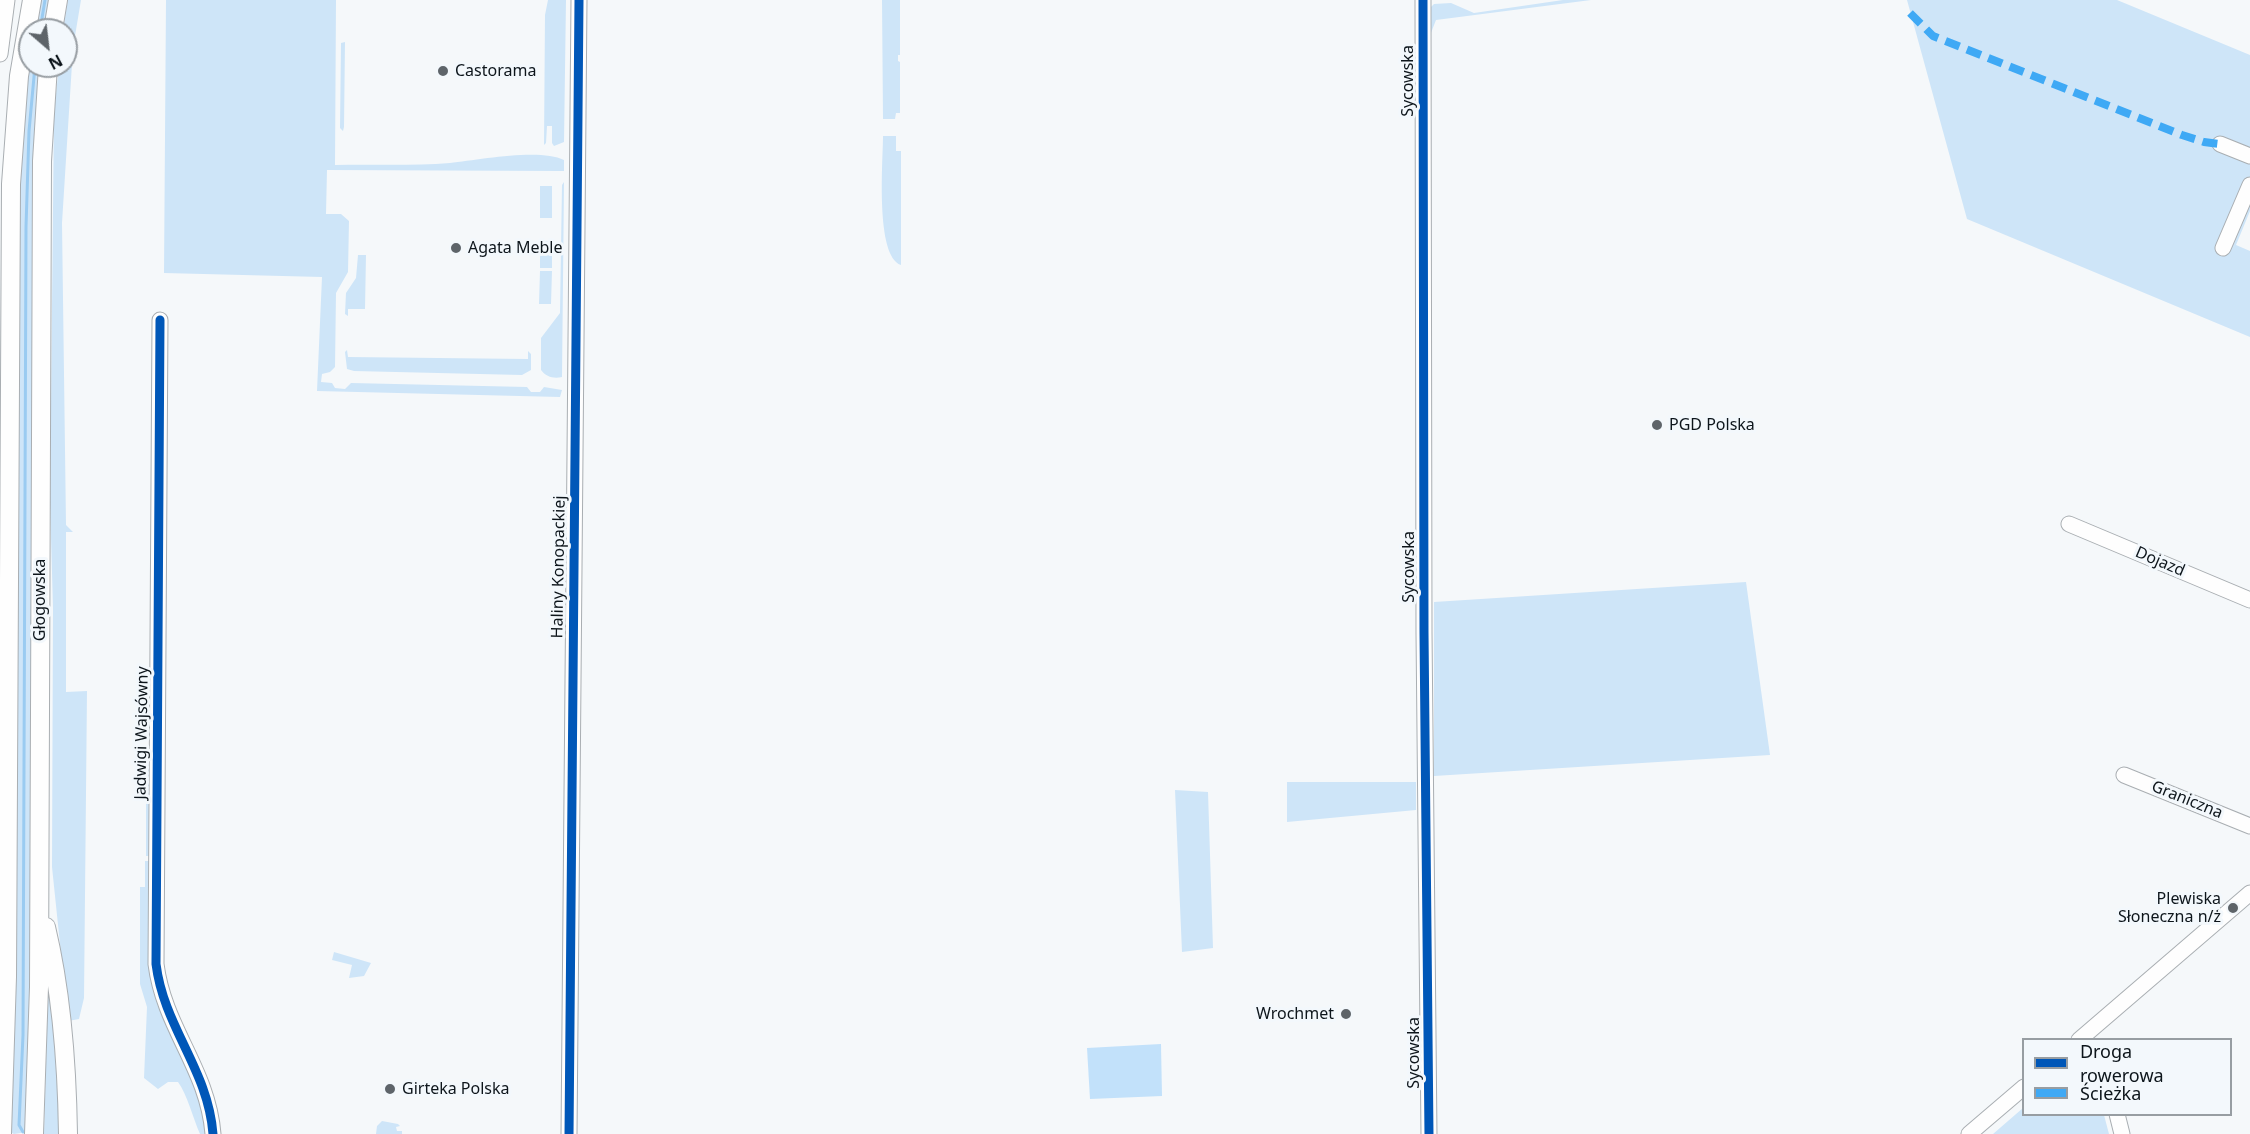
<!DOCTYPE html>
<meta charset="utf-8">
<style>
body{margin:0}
#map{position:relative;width:2250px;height:1134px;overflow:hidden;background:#f5f8fa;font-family:"Noto Sans",sans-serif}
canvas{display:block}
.legend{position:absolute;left:2022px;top:1038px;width:210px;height:78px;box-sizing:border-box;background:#f3f8fc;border:2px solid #979da2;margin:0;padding:8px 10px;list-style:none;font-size:18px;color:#0d151b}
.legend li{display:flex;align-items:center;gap:12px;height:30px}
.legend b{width:30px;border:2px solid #979da2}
.north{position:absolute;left:18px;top:18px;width:60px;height:60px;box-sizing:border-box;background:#f3f8fc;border:2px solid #979da2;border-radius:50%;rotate:152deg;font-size:16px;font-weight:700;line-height:24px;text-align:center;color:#0d151b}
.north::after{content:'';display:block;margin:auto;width:21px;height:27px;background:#5e6469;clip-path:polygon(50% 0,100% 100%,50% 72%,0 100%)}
</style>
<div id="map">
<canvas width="2250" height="1134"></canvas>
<ul class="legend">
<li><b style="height:8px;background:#0057b8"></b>Droga rowerowa</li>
<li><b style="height:8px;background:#3fa9f5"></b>Ścieżka</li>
</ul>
<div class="north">N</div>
</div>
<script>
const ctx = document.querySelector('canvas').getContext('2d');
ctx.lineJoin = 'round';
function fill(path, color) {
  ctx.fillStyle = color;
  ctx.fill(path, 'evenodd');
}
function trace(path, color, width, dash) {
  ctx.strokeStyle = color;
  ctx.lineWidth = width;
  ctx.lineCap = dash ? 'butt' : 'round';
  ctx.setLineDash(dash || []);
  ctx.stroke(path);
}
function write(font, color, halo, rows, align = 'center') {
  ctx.font = font + ' "Noto Sans",sans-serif';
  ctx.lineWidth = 6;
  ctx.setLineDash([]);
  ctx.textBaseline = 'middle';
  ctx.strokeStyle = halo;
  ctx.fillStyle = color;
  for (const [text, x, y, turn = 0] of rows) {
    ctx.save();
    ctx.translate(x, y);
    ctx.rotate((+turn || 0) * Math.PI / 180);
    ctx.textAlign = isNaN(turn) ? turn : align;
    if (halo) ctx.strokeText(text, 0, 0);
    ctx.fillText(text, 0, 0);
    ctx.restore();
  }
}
const green = new Path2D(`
 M 39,0 L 51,0 L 46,30 L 33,30 Z
 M 68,0 L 81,0 L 73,48 L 62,223 L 66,525 L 73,532 L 66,532 L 66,692 L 87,691 L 84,998 L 79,1019 L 68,1021 L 52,867 L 53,608 L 50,502 L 54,112 L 59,66 L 66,66 L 66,30 L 63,30 Z
 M 166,0 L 336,0 L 335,165 C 373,164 412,166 450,163 C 478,160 540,148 564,160 L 564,171 L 562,171 L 327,170 L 326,214 L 341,214 L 349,221 L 348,272 L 336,293 L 335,367 L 330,372 L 322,374 L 321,382 L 332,383 L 335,388 L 345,389 L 351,383 L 527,387 L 531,392 L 540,392 L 544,387 L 562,390 L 560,397 L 317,391 L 322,277 L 164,273 Z
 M 548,0 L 566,0 L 564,142 L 554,146 L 552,143 L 552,126 L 547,126 L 546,143 L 544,145 L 545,15 Z
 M 882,0 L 900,0 L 900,55 L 898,55 L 898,61 L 900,62 L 900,113 L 896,113 L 895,119 L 883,119 Z
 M 1563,0 L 1591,0 L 1436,20 L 1429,38 L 1430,8 L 1434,4 L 1451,3 L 1474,13 Z
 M 1907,0 L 2117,0 L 2250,55 L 2250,211 L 2236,245 L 2250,251 L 2250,337 L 1967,219 Z
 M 345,42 L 344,127 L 343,131 L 340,128 L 341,43 Z
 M 30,49 L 30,66 L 41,66 L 32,956 L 27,1132 L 14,1134 L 9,1131 L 17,220 Z
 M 883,136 L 896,136 L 896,151 L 901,151 L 901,265 C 875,256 883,161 883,136 Z
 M 564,182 L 562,377 C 554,379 546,377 541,370 L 541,338 L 560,313 L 562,185 Z
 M 540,186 L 552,186 L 552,218 L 540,218 Z
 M 540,241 L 552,241 L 552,268 L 540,268 Z
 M 358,255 L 366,255 L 365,309 L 348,309 L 348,316 L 345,314 L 346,293 L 356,278 Z
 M 540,271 L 552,271 L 551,304 L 539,304 Z
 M 347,350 L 348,357 L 528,359 L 528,351 L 531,354 L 531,370 L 522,375 L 354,371 L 347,369 L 345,352 Z
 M 1746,582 L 1770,755 L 1434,776 L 1434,602 Z
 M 141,757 L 149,759 L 151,764 L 151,856 L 146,856 L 146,762 L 139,761 Z
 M 1287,782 L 1416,782 L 1416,810 L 1287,822 Z
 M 1175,790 L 1208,792 L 1213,948 L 1182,952 Z
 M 145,861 L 150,861 L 152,978 L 158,1006 L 196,1079 L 208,1134 L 200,1134 C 193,1118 187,1094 178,1082 L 168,1082 L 158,1089 L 144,1078 L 147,1007 L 140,984 L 140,887 L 145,887 Z
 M 334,952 L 371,963 L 364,976 L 349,978 L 352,965 L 332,960 Z
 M 49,959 L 60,1134 L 44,1134 Z
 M 2023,1108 L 2024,1114 L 2104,1115 L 2109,1134 L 1993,1134 Z
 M 382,1121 L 398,1124 L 400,1126 L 396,1127 L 397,1131 L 402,1131 L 402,1134 L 376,1134 L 377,1126 Z`);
const forest = new Path2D(`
 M 1161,1044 L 1162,1096 L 1090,1099 L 1087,1048 Z`);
const stream = new Path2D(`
 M 40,30 L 45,0
 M 23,1132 L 19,1125 L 23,1035 L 26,227 L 29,131 L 35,66`);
const minor = new Path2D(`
 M 1423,0 L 1424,632 L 1429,1134
 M 0,54 L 7,0
 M 2220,144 L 2250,156
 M 2223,248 L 2250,185
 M 160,320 L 156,964 C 164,1028 208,1069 213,1134
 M 2069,524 L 2250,600
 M 2124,775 L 2250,826
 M 2079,1040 L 2250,893
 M 2117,1114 L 2122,1134
 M 569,1134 L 579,0
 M 1969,1134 L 2024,1087`);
const major = new Path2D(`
 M 53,30 L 58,0
 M 46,927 C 62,994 67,1065 68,1134
 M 2,1134 L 7,977 L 11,184 L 19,76 L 32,0
 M 34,1134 L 39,987 L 42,161 L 48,66`);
const quiet = new Path2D(`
 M 1910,13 L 1933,36 L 2182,135 L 2204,142 L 2220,144`);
const cycleway = new Path2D(`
 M 1423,0 L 1424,632 L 1429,1134
 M 160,320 L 156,964 C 164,1028 208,1069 213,1134
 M 569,1134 L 579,0`);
const markers = [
 [443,71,6,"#5e6469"],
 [456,248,6,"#5e6469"],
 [1657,425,6,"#5e6469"],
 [2233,908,6,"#5e6469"],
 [1346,1014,6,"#5e6469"],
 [390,1089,6,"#5e6469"]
];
const poiNames = [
 ["Castorama",455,71],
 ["Agata Meble",468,248],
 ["PGD Polska",1669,425],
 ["Plewiska",2221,899,"right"],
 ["Słoneczna n/ż",2221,917,"right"],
 ["Wrochmet",1334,1014,"right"],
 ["Girteka Polska",402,1089]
];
const streetNames = [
 ["Sycowska",1408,81,-90],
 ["Dojazd",2160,562,23],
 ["Haliny Konopackiej",559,567,-89],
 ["Sycowska",1409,567,-90],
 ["Głogowska",40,600,-90],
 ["Jadwigi Wajsówny",142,733,-89],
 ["Graniczna",2187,800,22],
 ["Sycowska",1414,1053,-90]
];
fill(green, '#cee5f8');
fill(forest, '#c2e1fa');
trace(stream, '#9acbf1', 3);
trace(minor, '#a9aeb2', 17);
trace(major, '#a9aeb2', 20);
trace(minor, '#fefefe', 15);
trace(major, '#fefefe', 18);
trace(quiet, '#3fa9f5', 8, [15, 8]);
trace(cycleway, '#0057b8', 9);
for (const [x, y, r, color] of markers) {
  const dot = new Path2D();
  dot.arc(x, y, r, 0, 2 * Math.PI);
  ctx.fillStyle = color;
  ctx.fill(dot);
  trace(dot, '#f3f8fc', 2);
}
write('16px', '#0d151b', '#f3f8fc', poiNames, 'left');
write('16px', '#0d151b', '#f3f8fc', streetNames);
</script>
